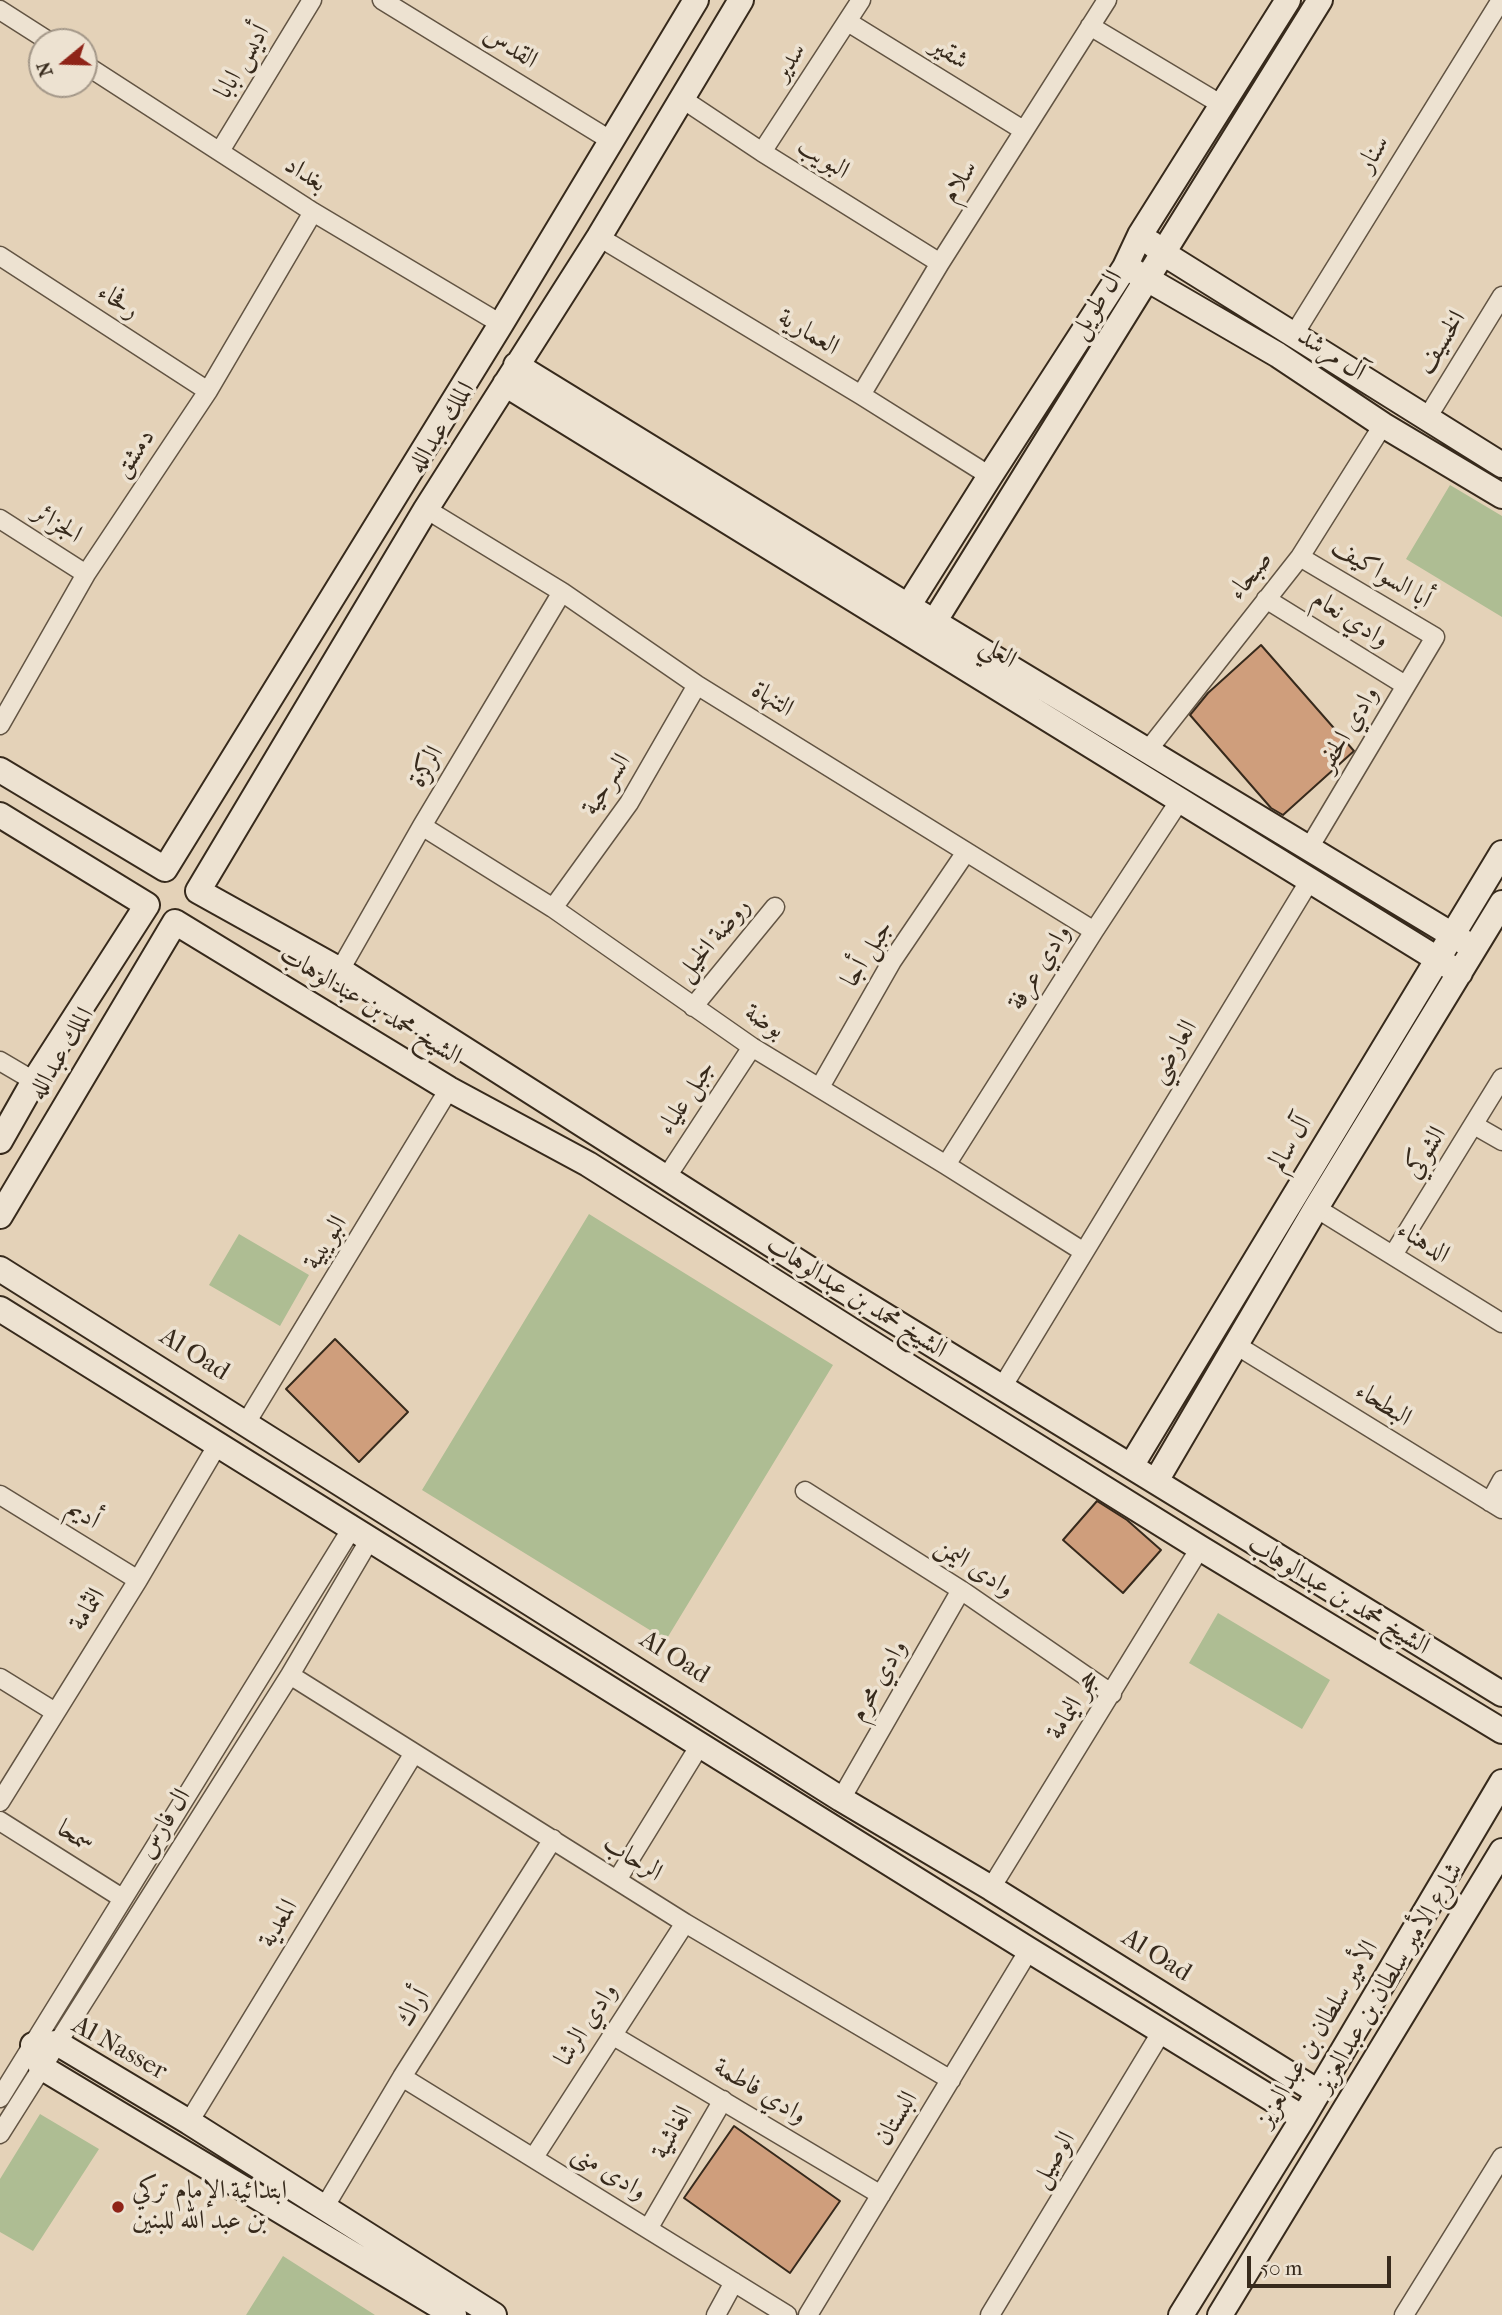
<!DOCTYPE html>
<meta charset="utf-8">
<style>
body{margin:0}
#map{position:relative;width:1502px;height:2315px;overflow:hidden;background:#e4d2b8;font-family:"IM FELL French Canon",serif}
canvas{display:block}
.north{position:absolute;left:28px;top:28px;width:70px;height:70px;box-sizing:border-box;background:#ede2d1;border:2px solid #a49889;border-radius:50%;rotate:251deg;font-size:19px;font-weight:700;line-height:28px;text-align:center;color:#372a1c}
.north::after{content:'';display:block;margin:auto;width:24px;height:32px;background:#8f2418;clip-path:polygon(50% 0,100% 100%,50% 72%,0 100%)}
.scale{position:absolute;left:1247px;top:2256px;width:144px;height:32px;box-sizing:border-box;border:4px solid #372a1c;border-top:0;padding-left:9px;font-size:21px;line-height:24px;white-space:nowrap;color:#372a1c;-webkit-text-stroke:5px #ede2d1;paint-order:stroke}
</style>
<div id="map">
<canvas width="1502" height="2315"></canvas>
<div class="north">N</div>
<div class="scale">50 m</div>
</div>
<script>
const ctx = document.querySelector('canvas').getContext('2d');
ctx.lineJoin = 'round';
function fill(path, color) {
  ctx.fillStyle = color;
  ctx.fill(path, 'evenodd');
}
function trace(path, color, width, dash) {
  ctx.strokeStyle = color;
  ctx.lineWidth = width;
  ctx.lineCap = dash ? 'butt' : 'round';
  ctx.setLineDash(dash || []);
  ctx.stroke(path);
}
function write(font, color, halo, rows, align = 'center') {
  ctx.font = font + ' "IM FELL French Canon",Amiri,serif';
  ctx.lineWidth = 7;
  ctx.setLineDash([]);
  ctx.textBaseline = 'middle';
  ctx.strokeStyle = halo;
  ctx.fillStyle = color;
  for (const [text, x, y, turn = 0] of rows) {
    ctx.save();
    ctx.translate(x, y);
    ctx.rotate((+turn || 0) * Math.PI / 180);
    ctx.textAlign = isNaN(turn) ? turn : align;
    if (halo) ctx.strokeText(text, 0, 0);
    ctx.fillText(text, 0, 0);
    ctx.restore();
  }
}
const green = new Path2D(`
 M 1450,485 L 1502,516 L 1502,617 L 1406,559 Z
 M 589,1214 L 833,1365 L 666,1640 L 422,1490 Z
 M 239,1234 L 309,1275 L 280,1326 L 209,1285 Z
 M 1218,1613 L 1330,1680 L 1302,1729 L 1189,1663 Z
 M 40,2114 L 99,2149 L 33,2251 L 0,2232 L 0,2179 Z
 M 283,2256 L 375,2315 L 246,2315 Z`);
const building = new Path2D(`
 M 1261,645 L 1354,751 L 1283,815 L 1271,808 L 1190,715 L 1208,693 Z
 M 335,1339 L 408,1412 L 359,1462 L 286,1389 Z
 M 1097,1501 L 1127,1520 L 1161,1550 L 1123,1593 L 1063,1540 Z
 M 734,2126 L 840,2201 L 790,2273 L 684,2198 Z`);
const street = new Path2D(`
 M 382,0 L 610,140
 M 0,10 L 50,42
 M 848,22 L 1023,130
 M 1090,26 L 1222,105
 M 84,64 L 313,212 L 501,324
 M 681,98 L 762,152 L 940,263
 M 220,151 L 312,0
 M 762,152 L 861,0
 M 599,237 L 861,395 L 990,476
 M 0,256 L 208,391
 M 1293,336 L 1501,0
 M 861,395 L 940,263 L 1107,0
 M 1427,418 L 1502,296
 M 426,509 L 562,592 L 697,685 L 1094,931
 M 0,519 L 86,574
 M 1300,557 L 1435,637 L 1309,848
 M 1266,599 L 1405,685
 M 0,725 L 86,574 L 208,391 L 313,212
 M 1148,750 L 1300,557 L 1383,425
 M 422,826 L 553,908 L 752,1047 L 946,1165 L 1084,1252
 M 553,908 L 629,803 L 697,685
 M 340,970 L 422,826 L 562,592
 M 693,1007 L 775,907
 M 0,1061 L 34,1081
 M 820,1087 L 892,961 L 966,852
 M 1474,1125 L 1502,1141
 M 946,1165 L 1094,931 L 1180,800
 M 666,1178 L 752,1047
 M 1316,1208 L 1502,1323
 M 1393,1255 L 1502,1078
 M 1236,1345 L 1502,1509
 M 1001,1389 L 1310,880
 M 246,1423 L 449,1089
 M 805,1491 L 961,1590 L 1112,1694
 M 0,1495 L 138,1580
 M 1490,1502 L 1502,1480
 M 290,1675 L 685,1923 L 951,2080
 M 0,1678 L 55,1712
 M 841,1799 L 961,1590
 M 0,1802 L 138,1580 L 218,1444
 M 0,1821 L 122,1898
 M 617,1880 L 700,1745
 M 991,1888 L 1200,1548
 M 612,2035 L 881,2195
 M 402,2077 L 787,2315
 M 0,2098 L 352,1528
 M 189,2122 L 414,1753
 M 0,2134 L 290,1675 L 370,1539
 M 534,2157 L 685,1923
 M 324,2208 L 402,2077 L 553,1839
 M 648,2229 L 723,2100
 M 716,2315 L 734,2282
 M 808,2315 L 1029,1950
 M 990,2315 L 1162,2031
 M 1404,2315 L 1502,2157`);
const secondary = new Path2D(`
 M 741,0 L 599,237 L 426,509 L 198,891 L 340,970 L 827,1280 L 1502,1694
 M 1151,243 L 1163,253 L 1502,465
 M 1135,272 L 1278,355 L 1383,425 L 1502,496
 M 516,365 L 908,606 L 1474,948
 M 505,384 L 1460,973
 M 900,619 L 990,476 L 1125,267 L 1140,235 L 1288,0
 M 926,635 L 1320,0
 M 0,770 L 165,869 L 501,324 L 696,0
 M 0,815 L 147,905 L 34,1081 L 0,1141
 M 0,1216 L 175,922 L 449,1089 L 588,1164 L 914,1370 L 1200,1548 L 1502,1731
 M 0,1269 L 841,1799 L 991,1888 L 1318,2092
 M 0,1309 L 1029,1950 L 1303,2118
 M 1131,1466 L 1502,853
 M 1156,1481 L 1316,1208 L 1502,903
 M 454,2315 L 41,2067 L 33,2045 L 57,2043 L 189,2122 L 494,2315
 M 1181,2315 L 1303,2118 L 1502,1782
 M 1220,2315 L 1502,1851`);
const markers = [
 [118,2207,7,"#8f2418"]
];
const streetNames = [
 ["القدس",510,48,32],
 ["شقير",949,54,32],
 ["أديس ابابا",243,62,-59],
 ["سدير",790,62,-57],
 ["سنار",1374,154,-58],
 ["البويب",823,159,32],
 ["بغداد",305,175,33],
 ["سلام",960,182,-58],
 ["رفحاء",118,302,33],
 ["ال طويل",1097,305,-58],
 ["العمارية",808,333,31],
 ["الخسيف",1442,343,-58],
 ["آل مرشد",1331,355,33],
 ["الملك عبدالله",442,428,-58],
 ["دمشق",135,454,-56],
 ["الجزائر",57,524,32],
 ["أبا السواكيف",1381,574,31],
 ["صبحاء",1251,576,-52],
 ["وادي نعام",1350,620,32],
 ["العلي",998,653,32],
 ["التنهاة",772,700,32],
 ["وادي الحفر",1349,729,-59],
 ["الركزة",427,767,-59],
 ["السرحية",607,785,-57],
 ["روضة الخيل",714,940,-50],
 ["جبل أجا",868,954,-58],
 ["وادي عرفة",1040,968,-58],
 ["الشيخ محمد بن عبدالوهاب",370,1006,31],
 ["بوضة",764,1022,33],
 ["العارضي",1174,1052,-59],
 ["الملك عبدالله",62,1054,-59],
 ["جبل علياء",687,1098,-57],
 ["آل سالم",1291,1144,-59],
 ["الشوكي",1426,1153,-58],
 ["البويبية",326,1243,-58],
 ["الدهناء",1423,1243,32],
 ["الشيخ محمد بن عبدالوهاب",856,1298,32],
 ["Al Oad",194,1355,32],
 ["البطحاء",1383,1405,32],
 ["أديم",83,1515,31],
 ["وادى اليمن",974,1568,33],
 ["الشيخ محمد بن عبدالوهاب",1338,1596,31],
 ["الثمامة",88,1610,-58],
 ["Al Oad",674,1658,32],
 ["وادي محرم",879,1681,-60],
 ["حجر اليمامة",1074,1705,-58],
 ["ال فارس",165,1824,-58],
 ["سمحا",75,1837,32],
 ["الرحاب",632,1859,32],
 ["المعدية",279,1924,-59],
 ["Al Oad",1156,1956,32],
 ["شارع الأمير سلطان بن عبدالعزيز",1390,1978,-59],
 ["أراك",414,2008,-58],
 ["وادي الرشا",587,2025,-57],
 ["الأمير سلطان بن عبدالعزيز",1318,2034,-59],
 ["Al Nasser",119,2049,29],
 ["وادي فاطمة",760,2092,31],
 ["البستان",897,2119,-59],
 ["الغاشية",673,2133,-60],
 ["الوصيل",1054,2160,-59],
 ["وادى منى",609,2173,32]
];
const poiNames = [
 ["ابتدائية الإمام تركي",132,2192],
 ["بن عبد الله للبنين",132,2222]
];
fill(green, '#aebd93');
fill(building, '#cf9e7c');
trace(building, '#372a1c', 2);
trace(street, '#625443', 21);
trace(secondary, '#372a1c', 28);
trace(street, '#ede2d1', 18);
trace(secondary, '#ede2d1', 24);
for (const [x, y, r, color] of markers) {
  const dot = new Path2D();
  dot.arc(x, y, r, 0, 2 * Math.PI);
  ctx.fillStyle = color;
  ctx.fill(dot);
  trace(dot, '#ede2d1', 2.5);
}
write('26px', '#372a1c', '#ede2d1', streetNames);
write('26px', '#372a1c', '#ede2d1', poiNames, 'left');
</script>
